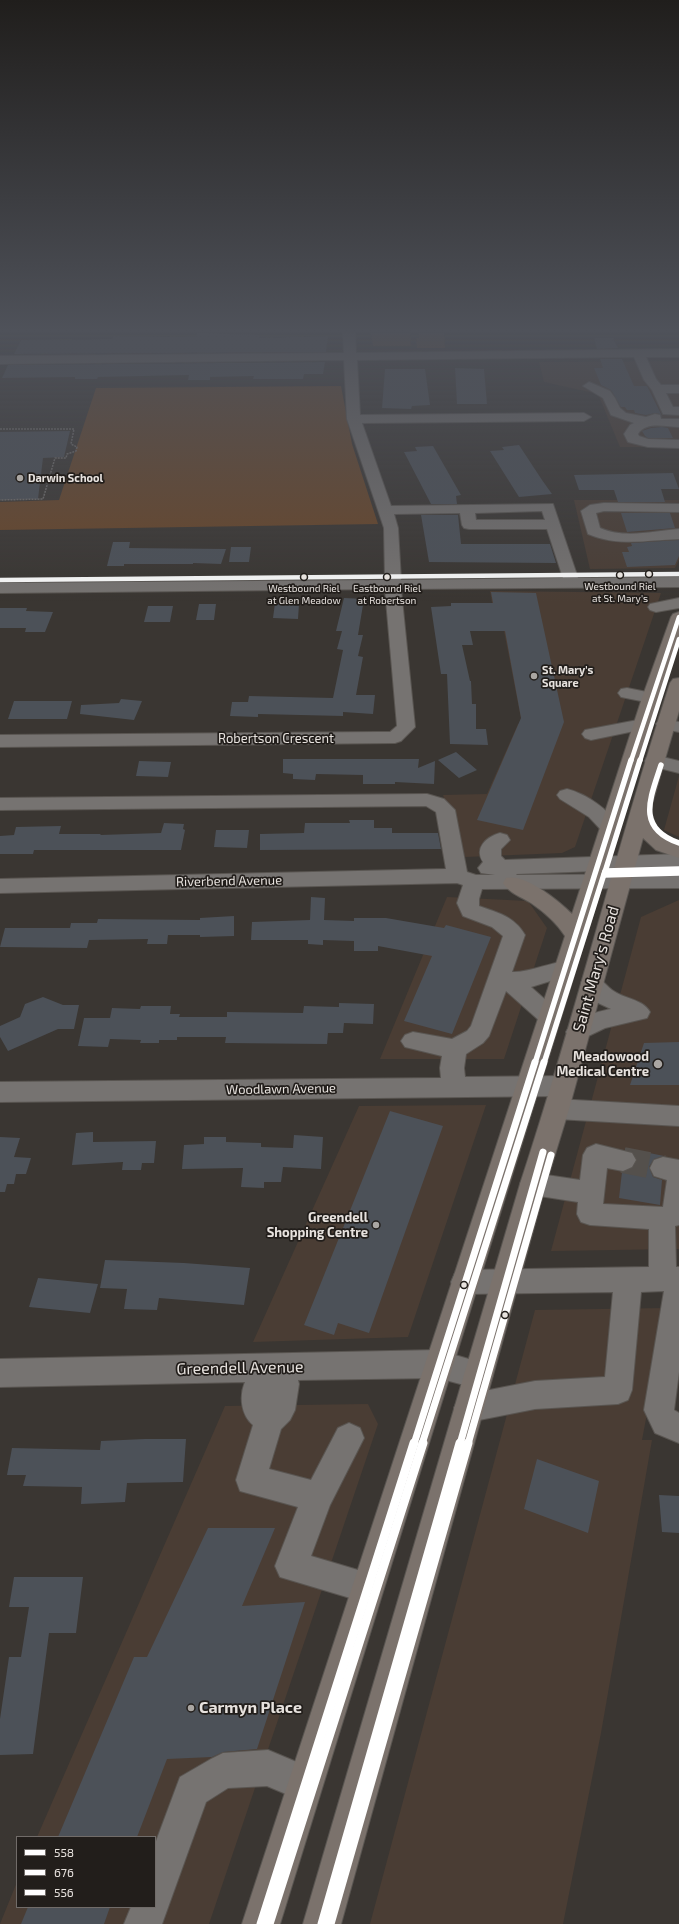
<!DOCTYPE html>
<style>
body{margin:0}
#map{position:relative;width:679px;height:1924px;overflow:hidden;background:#3a3632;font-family:"Exo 2",sans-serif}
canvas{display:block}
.legend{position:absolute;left:16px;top:1836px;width:140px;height:72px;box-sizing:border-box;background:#221e1b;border:1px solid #716c69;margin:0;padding:5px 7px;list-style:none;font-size:12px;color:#e7e2de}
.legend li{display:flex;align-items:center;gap:8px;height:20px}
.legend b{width:20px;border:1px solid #716c69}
</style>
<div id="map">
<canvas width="679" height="1924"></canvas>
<ul class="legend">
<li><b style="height:5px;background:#fff"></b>558</li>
<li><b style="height:5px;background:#fff"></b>676</li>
<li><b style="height:5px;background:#fff"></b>556</li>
</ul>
</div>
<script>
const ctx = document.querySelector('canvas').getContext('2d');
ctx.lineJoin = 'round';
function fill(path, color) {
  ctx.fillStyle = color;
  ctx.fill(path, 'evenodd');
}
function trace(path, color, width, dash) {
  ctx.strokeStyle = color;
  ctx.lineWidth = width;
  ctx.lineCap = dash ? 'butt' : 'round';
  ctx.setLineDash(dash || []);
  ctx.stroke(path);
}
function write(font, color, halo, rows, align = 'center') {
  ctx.font = font + ' "Exo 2",sans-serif';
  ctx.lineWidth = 3.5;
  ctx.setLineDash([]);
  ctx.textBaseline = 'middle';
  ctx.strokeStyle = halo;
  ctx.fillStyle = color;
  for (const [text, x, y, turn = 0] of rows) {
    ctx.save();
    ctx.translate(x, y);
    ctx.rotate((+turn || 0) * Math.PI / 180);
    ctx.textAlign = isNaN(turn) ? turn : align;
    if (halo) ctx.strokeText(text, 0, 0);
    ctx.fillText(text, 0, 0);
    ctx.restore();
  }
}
const built = new Path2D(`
 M 679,361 L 679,447 L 620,447 L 598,394 L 544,382 L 539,362 Z
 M 574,500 L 679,500 L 679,560 L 675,568 L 590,569 Z
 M 490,591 L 661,593 L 575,847 L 562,853 L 465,857 L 443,795 L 487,794 L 518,724 L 522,724 L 504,631 L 497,631 Z
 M 679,776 L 679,837 L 664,830 Z
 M 447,897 L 528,901 L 547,928 L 504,1059 L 380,1059 Z
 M 679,900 L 679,1249 L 551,1251 L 641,917 Z
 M 486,1105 L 408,1337 L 253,1342 L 359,1106 Z
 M 667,1308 L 642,1440 L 652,1440 L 601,1733 L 563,1924 L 370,1924 L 535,1310 Z
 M 368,1404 L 378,1424 L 209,1924 L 0,1924 L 17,1882 L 17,1907 L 155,1907 L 155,1837 L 37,1837 L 225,1406 Z`);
const green = new Path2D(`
 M 371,333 L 410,333 L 411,346 L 373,346 Z
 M 419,333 L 444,333 L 445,348 L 417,348 L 416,338 L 419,338 Z
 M 341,386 L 352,444 L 378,524 L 0,530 L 0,502 L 59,500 L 96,388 Z`);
const building = new Path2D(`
 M 197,333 L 259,335 L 259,338 L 328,336 L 326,352 L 14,354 L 21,340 L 112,339 L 113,336 L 196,337 Z
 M 594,338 L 613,338 L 618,348 L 597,349 Z
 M 600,359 L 622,359 L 634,386 L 647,386 L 663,418 L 660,414 L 655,413 L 646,415 L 635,413 L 634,410 L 627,410 L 625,407 L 621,407 L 611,390 L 601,385 L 594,368 L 603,368 Z
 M 325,362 L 323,374 L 304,374 L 303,379 L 253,379 L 254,376 L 210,377 L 210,380 L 188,380 L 189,375 L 98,377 L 97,379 L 75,379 L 75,377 L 2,378 L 8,365 Z
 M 455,368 L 484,369 L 487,404 L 457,404 Z
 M 385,369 L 425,369 L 430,405 L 412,406 L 411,409 L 382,408 Z
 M 662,427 L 668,428 L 673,438 L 648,438 L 645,436 L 642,431 L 651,428 Z
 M 70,431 L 64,457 L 43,458 L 38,499 L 0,500 L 0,432 Z
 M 519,445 L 542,480 L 552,494 L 519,497 L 490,451 L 504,450 L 502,447 Z
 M 433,446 L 461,495 L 456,496 L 457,504 L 431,504 L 404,452 L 417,451 L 415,447 Z
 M 673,473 L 679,489 L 661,489 L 665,502 L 618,502 L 614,490 L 579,490 L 574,475 Z
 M 621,513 L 670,513 L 675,528 L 627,532 Z
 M 421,515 L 458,515 L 461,544 L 550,544 L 556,563 L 429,562 Z
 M 679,540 L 679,556 L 675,565 L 627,567 L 622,552 L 629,552 L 627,547 L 632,546 L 631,543 Z
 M 113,542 L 130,542 L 129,548 L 226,549 L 221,564 L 193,563 L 193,564 L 124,564 L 124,566 L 107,566 Z
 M 231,547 L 251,547 L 249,562 L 229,562 Z
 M 491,592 L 536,593 L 564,722 L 523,830 L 477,820 L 521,718 L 505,631 L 470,631 L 473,645 L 462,645 L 470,681 L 471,681 L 472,704 L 476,704 L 476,729 L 486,729 L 488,745 L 450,744 L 447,674 L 441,674 L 431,607 L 451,606 L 451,603 L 493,603 Z
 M 344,598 L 364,599 L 358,635 L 363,635 L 358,656 L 363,657 L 356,695 L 375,695 L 373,714 L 343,712 L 343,716 L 258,714 L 258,717 L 230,716 L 232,702 L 248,702 L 249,696 L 333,698 L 343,650 L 337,649 L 342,631 L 336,631 Z
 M 275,603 L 299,604 L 298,619 L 273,618 Z
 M 199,604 L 216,604 L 214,620 L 196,620 Z
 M 148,606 L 173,606 L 170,622 L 144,622 Z
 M 0,608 L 27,608 L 26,611 L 53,612 L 45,632 L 25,632 L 26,628 L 0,628 Z
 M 121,699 L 142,701 L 134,720 L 80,714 L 81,705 L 119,703 Z
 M 14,701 L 72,701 L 67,719 L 8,719 Z
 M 456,752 L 477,770 L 459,778 L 438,760 Z
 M 283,759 L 419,759 L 418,768 L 435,761 L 434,784 L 395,782 L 395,784 L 363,784 L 363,775 L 316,774 L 315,780 L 293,779 L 293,774 L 283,773 Z
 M 139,761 L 171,762 L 168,777 L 136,776 Z
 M 349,820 L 374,820 L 374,828 L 392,828 L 392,833 L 438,833 L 441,849 L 260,850 L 260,834 L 304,833 L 305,823 L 350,823 Z
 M 164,823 L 184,824 L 183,829 L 185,830 L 181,850 L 34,850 L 33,854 L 0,854 L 0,836 L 14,835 L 16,827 L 61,826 L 59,834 L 101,834 L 100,835 L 161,833 Z
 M 216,830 L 249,830 L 247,848 L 214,847 Z
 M 311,897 L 325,898 L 324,920 L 354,921 L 354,918 L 386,918 L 444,928 L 446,925 L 491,937 L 452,1034 L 404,1021 L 432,956 L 378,946 L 378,951 L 354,951 L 354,941 L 323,940 L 323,945 L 308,944 L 308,940 L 251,940 L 252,922 L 310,920 Z
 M 234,916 L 234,936 L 200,937 L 200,935 L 168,935 L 167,944 L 147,944 L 148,939 L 89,940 L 87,948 L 0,947 L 5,928 L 70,928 L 71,923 L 97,923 L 98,919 L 200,920 L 200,918 Z
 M 43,997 L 63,1005 L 79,1005 L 74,1029 L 58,1029 L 8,1051 L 0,1037 L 0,1026 L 20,1017 L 25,1004 Z
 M 339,1003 L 374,1004 L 373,1024 L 344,1023 L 343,1033 L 328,1033 L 327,1044 L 225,1043 L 226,1037 L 177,1037 L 177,1040 L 159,1040 L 159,1043 L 140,1043 L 141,1040 L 110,1039 L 108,1047 L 78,1046 L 84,1018 L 110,1018 L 112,1008 L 140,1009 L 141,1006 L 171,1006 L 170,1014 L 180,1014 L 179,1017 L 227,1017 L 227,1012 L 303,1013 L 304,1006 L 339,1007 Z
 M 679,1042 L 679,1085 L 630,1085 L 644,1043 Z
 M 390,1111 L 443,1126 L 369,1333 L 338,1323 L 334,1335 L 304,1325 Z
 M 93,1132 L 93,1142 L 156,1141 L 154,1163 L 142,1163 L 141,1170 L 122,1170 L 123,1162 L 72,1165 L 76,1133 Z
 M 294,1135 L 323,1137 L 321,1169 L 283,1167 L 281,1182 L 264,1182 L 264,1188 L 241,1187 L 243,1168 L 182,1169 L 184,1145 L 204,1144 L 204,1137 L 226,1137 L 226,1142 L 261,1143 L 261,1147 L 293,1148 Z
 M 0,1137 L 20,1138 L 14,1157 L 31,1158 L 26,1174 L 16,1174 L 14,1184 L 7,1184 L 5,1192 L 0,1192 Z
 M 625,1148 L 664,1156 L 654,1159 L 649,1167 L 653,1177 L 662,1180 L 660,1205 L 619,1198 L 622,1172 L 633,1168 L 637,1161 L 633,1152 L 625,1150 Z
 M 105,1260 L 184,1263 L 250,1268 L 244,1305 L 159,1298 L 157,1310 L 124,1309 L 127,1289 L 100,1288 Z
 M 38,1278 L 98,1284 L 90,1313 L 29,1307 Z
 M 145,1439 L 186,1439 L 183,1482 L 127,1483 L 125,1502 L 81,1504 L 82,1487 L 23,1486 L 26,1475 L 7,1475 L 12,1448 L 100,1450 L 101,1441 Z
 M 537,1459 L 599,1481 L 588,1533 L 524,1509 Z
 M 659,1495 L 679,1496 L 679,1533 L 662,1532 Z
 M 208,1528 L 275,1528 L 242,1606 L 305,1602 L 257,1749 L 223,1752 L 212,1757 L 167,1759 L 137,1837 L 58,1837 L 134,1657 L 147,1657 Z
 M 14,1577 L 83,1577 L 76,1633 L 49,1633 L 33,1754 L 0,1755 L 0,1719 L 9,1657 L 21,1657 L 29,1607 L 9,1607 Z
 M 28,1907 L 110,1907 L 104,1924 L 21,1924 Z`);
const minorTunnel = new Path2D(`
 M 623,1160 L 663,1168`);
const path = new Path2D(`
 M 0,429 L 74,429 L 71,444 L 77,447 L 76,451 L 67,454 L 66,458 L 55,458 L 43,499 L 0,500`);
const minor = new Path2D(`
 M 343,333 L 355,333 L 356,353 L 679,349 L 679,357 L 646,357 L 656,379 L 661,385 L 679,385 L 679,393 L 666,393 L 673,407 L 679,407 L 679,415 L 663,414 L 652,390 L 644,380 L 634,357 L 357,360 L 360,415 L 584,413 L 591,417 L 584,421 L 362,423 L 391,506 L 553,504 L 578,578 L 679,577 L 679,587 L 401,589 L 415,727 L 401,741 L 395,743 L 0,747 L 0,735 L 376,732 L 390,732 L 397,726 L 385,589 L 0,593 L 0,583 L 385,580 L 384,528 L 347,419 L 344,360 L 0,364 L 0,356 L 344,353 ZM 542,511 L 545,520 L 476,520 L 475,513 ZM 460,513 L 462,525 L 464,528 L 469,529 L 547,529 L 563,578 L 401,580 L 398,528 L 394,514 Z
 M 589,382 L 610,391 L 615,398 L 620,408 L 626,413 L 646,417 L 655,414 L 660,415 L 661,419 L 679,419 L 679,427 C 666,427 646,421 638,434 L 639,436 L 648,439 L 679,440 L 679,448 L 648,447 L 628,442 L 624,434 L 630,425 L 634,423 L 611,415 L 603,398 L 583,386 Z
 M 604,503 L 679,504 L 679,512 L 604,511 L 596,513 L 600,528 C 625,539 653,531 679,529 L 679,539 C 647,540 618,547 588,534 L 581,511 L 590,505 Z
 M 679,598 L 679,608 L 656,612 L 650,610 L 648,607 L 650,604 Z
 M 627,688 L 657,694 L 660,698 L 657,702 L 651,703 L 621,697 L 618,693 L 621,689 Z
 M 643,719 L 649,720 L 652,724 L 649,728 L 591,740 L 585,738 L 582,734 L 585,730 Z
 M 665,719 L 679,722 L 679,732 L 659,728 L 656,724 L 659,720 Z
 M 654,755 L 679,761 L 679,773 L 647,765 L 645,761 L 647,757 Z
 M 567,789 C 587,794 609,810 620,827 L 617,832 L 610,834 L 603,832 L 589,817 L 560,799 L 557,795 L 560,791 Z
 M 427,794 L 444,799 L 455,810 L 467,872 L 476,875 L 495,875 L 481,873 L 478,868 L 483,862 C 474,848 486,837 500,833 L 507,835 L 510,840 L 501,849 L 501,856 L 505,860 L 679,854 L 679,868 L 516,874 L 517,875 L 679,874 L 679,888 L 482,889 L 479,899 L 479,906 C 498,913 514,916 525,935 L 512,972 C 533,973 558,958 573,962 L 576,968 L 573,974 L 531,987 L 558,1011 L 561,1017 L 558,1023 L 550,1026 L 542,1023 L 506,991 L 489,1036 L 483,1043 L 466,1054 L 464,1068 L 465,1077 L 562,1076 L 570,1079 L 574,1086 L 570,1093 L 562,1096 L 0,1102 L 0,1082 L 441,1078 L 440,1068 L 442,1056 L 405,1047 L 401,1041 L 405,1035 L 413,1032 L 452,1039 L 467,1031 L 471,1026 L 503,936 L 492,927 L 463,916 L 457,903 L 463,885 L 457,883 L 0,893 L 0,879 L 446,869 L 436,812 L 426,806 L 0,810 L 0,798 Z
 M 592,975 C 602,978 604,984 612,990 C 624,999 643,999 650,1012 L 647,1018 L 605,1028 L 578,1041 L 570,1038 L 566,1032 C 574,1017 596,1012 611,1009 L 596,1002 L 581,983 L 584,977 Z
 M 557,1099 L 679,1106 L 679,1126 L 557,1119 L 548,1116 L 545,1109 L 548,1102 Z
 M 596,1144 L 632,1153 L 636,1160 L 632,1167 L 623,1171 L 607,1168 L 603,1204 L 663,1207 L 667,1180 L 654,1176 L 650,1168 L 654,1160 L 663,1157 L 679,1160 L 679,1225 L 675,1226 L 676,1267 L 679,1267 L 679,1372 L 674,1410 L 679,1413 L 679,1443 L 655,1433 L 644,1410 L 664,1291 L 641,1292 L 632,1390 L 628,1400 L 618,1404 L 535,1409 L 469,1422 L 459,1418 L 454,1408 L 459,1398 L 469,1394 L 535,1381 L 605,1377 L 613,1292 L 465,1294 L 455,1291 L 451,1282 L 455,1273 L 465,1270 L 649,1267 L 649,1229 L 590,1225 L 581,1222 L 577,1214 L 578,1202 L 533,1195 L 524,1192 L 520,1184 L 524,1176 L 533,1173 L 580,1180 L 583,1155 L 587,1148 Z
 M 438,1350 L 489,1365 L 493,1375 L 489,1385 L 479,1389 L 438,1378 L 298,1380 L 299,1384 L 295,1410 L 290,1420 L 281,1429 L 269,1469 L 311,1480 L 338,1428 L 349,1423 L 360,1428 L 364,1438 L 330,1505 L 311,1556 L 378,1576 L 383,1587 L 378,1598 L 367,1603 L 280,1577 L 275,1566 L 298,1507 L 240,1491 L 236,1480 L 253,1425 C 241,1415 239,1396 245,1382 L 0,1387 L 0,1359 Z
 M 268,1750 L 318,1771 L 323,1784 L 318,1797 L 305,1802 L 267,1786 L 228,1788 L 206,1802 L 162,1924 L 124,1924 L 131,1907 L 155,1907 L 155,1844 L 180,1777 L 211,1759 L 223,1753 Z`);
const major = new Path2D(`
 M 679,612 L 679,641 L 660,698 L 280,1924 L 242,1924 L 565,936 C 556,922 544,912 531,903 C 521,897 508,892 503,883 L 506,878 C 525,873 559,901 572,914 L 642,698 L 671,617 L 673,614 Z
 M 679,678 L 679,711 L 650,811 L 659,833 L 670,841 L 679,844 L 679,858 L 656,850 L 643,838 L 569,1109 L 546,1184 L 341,1924 L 303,1924 L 520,1184 C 575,1018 616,849 670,683 L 673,679 Z`);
const bus1Far3 = new Path2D(`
 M 631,761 L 679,617`);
const bus1Far2 = new Path2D(`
 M 535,1063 L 631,760`);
const bus1Far1 = new Path2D(`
 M 414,1444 L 535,1062
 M 460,1444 L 543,1152`);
const bus1 = new Path2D(`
 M 261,1924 L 414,1443
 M 322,1924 L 460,1443`);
const bus2Far2 = new Path2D(`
 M 544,1063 L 605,871 L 679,869`);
const bus2Far1 = new Path2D(`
 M 422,1444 L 544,1062
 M 468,1444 L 551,1155`);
const bus2 = new Path2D(`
 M 269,1924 L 423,1443
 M 330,1924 L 468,1443`);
const bus3Far1 = new Path2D(`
 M 0,580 L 679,574
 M 640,761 L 679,639`);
const bus3 = new Path2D(`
 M 640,760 L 604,875 L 679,873
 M 661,765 C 650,799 636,828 679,843`);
const markers = [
 [20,478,4,"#aaa6a2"],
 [649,574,3.5,"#e7e2de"],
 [620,575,3.5,"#e7e2de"],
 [304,577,3.5,"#e7e2de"],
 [387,577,3.5,"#e7e2de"],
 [534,676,4,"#aaa6a2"],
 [658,1064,5,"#aaa6a2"],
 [376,1225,4,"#aaa6a2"],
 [464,1285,3.5,"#e7e2de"],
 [505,1315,3.5,"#e7e2de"],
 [191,1708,4,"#aaa6a2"]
];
const farBusnames = [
 ["Westbound Riel",620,587],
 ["at St. Mary's",620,599],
 ["Westbound Riel",304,589],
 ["at Glen Meadow",304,601],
 ["Eastbound Riel",387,589],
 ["at Robertson",387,601]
];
const farPoinames = [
 ["Darwin School",28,478],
 ["St. Mary's",542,670],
 ["Square",542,683]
];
const streetNames = [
 ["Robertson Crescent",276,739],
 ["Riverbend Avenue",229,881,-1],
 ["Woodlawn Avenue",281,1089,-1]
];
const poiNames = [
 ["Meadowood",649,1057],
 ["Medical Centre",649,1072],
 ["Greendell",368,1218],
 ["Shopping Centre",368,1233]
];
const nearStreetnames = [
 ["Saint Mary's Road",596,969,-74],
 ["Greendell Avenue",240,1368,-1]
];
const nearPoinames = [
 ["Carmyn Place",199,1708]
];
fill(built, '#4a3d34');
fill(green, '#6a4628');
fill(building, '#4c5158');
trace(minorTunnel, '#54504c', 26, [26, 14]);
trace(minor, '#595551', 2);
trace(major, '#595551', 2);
trace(path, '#73706e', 1.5, [2, 1]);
fill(minor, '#767371');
fill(major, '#7b726c');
trace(bus1Far3, '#fff', 4.5);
trace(bus1Far2, '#fff', 5.5);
trace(bus1Far1, '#fff', 7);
trace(bus1, '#fff', 9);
trace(bus2Far2, '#fff', 5.5);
trace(bus2Far1, '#fff', 7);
trace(bus2, '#fff', 9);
trace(bus3Far1, '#fff', 4.5);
trace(bus3, '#fff', 5.5);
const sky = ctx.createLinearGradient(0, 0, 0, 602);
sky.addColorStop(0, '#201e1c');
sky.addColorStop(0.55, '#4f525a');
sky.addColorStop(1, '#4f525a00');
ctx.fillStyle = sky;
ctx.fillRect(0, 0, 679, 602);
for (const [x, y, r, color] of markers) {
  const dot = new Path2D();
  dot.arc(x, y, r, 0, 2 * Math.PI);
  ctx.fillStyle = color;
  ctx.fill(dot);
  trace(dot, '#221e1b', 1.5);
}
write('10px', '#e7e2de', '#221e1b', farBusnames);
write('bold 11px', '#e7e2de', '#221e1b', farPoinames, 'left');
write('13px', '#e7e2de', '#221e1b', streetNames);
write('bold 13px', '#e7e2de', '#221e1b', poiNames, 'right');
write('16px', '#e7e2de', '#221e1b', nearStreetnames);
write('bold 16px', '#e7e2de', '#221e1b', nearPoinames, 'left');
</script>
